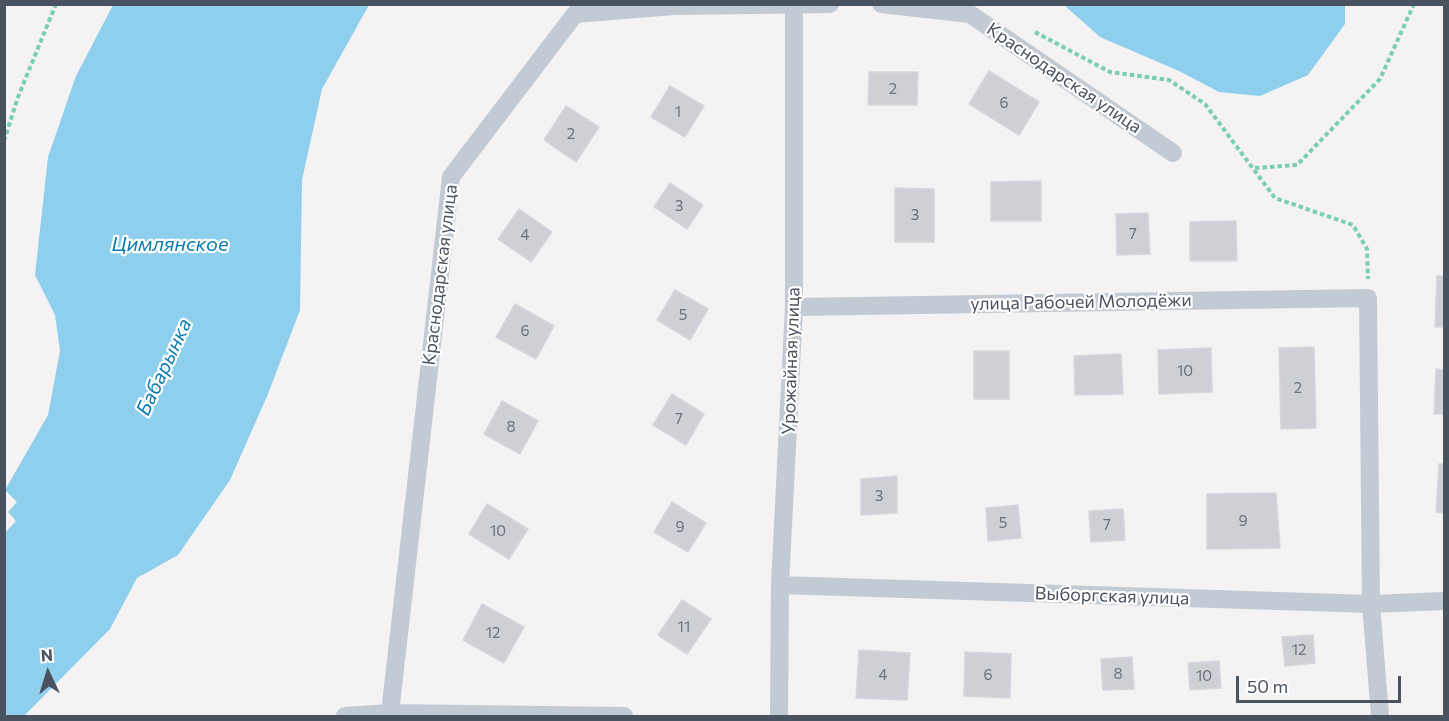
<!DOCTYPE html>
<meta charset="utf-8">
<style>
body{margin:0}
#map{position:relative;width:1449px;height:721px;overflow:hidden;background:#f4f2f2;font-family:Commissioner,sans-serif}
canvas{display:block}
.frame{position:absolute;inset:0;border:6px solid #49525f;pointer-events:none}
.north{position:absolute;left:18px;top:643px;width:60px;height:60px;-webkit-text-stroke:4px #fff;paint-order:stroke;rotate:356deg;font-size:16px;font-weight:700;line-height:24px;text-align:center;color:#49525f}
.north::after{content:'';display:block;margin:auto;width:21px;height:27px;background:#49525f;clip-path:polygon(50% 0,100% 100%,50% 72%,0 100%)}
.scale{position:absolute;left:1236px;top:676px;width:165px;height:27px;box-sizing:border-box;border:3px solid #49525f;border-top:0;padding-left:8px;font-size:18px;line-height:21px;white-space:nowrap;color:#49525f;-webkit-text-stroke:4px #fff;paint-order:stroke}
</style>
<div id="map">
<canvas width="1449" height="721"></canvas>
<div class="frame"></div>
<div class="north">N</div>
<div class="scale">50 m</div>
</div>
<script>
const ctx = document.querySelector('canvas').getContext('2d');
ctx.lineJoin = 'round';
function fill(path, color) {
  ctx.fillStyle = color;
  ctx.fill(path, 'evenodd');
}
function trace(path, color, width, dash) {
  ctx.strokeStyle = color;
  ctx.lineWidth = width;
  ctx.lineCap = dash ? 'butt' : 'round';
  ctx.setLineDash(dash || []);
  ctx.stroke(path);
}
function write(font, color, halo, rows, align = 'center') {
  ctx.font = font + ' Commissioner,sans-serif';
  ctx.lineWidth = 4.5;
  ctx.setLineDash([]);
  ctx.textBaseline = 'middle';
  ctx.strokeStyle = halo;
  ctx.fillStyle = color;
  for (const [text, x, y, turn = 0] of rows) {
    ctx.save();
    ctx.translate(x, y);
    ctx.rotate((+turn || 0) * Math.PI / 180);
    ctx.textAlign = isNaN(turn) ? turn : align;
    if (halo) ctx.strokeText(text, 0, 0);
    ctx.fillText(text, 0, 0);
    ctx.restore();
  }
}
const water = new Path2D(`
 M 113,5 L 369,5 L 322,89 L 302,180 L 300,310 L 268,394 L 230,480 L 178,555 L 137,578 L 110,629 L 24,716 L 5,716 L 5,533 L 16,521 L 8,512 L 17,502 L 5,490 L 48,415 L 60,351 L 55,315 L 35,275 L 48,157 L 76,76 Z
 M 1064,5 L 1345,5 L 1345,24 L 1308,75 L 1260,96 L 1219,92 L 1179,71 L 1100,37 Z`);
const building = new Path2D(`
 M 989,71 L 1039,102 L 1019,135 L 969,104 Z
 M 869,72 L 918,72 L 917,105 L 868,105 Z
 M 670,86 L 704,106 L 685,137 L 651,117 Z
 M 566,106 L 599,127 L 576,162 L 544,140 Z
 M 1041,181 L 1041,221 L 991,221 L 991,182 Z
 M 670,183 L 703,205 L 687,229 L 654,207 Z
 M 895,188 L 934,189 L 934,242 L 895,242 Z
 M 519,209 L 552,232 L 531,262 L 498,239 Z
 M 1148,213 L 1150,254 L 1117,255 L 1116,214 Z
 M 1236,221 L 1237,261 L 1190,261 L 1190,222 Z
 M 1437,276 L 1444,276 L 1444,327 L 1435,327 Z
 M 675,290 L 708,309 L 690,340 L 657,320 Z
 M 515,304 L 554,326 L 536,359 L 496,337 Z
 M 1314,347 L 1316,428 L 1281,429 L 1279,348 Z
 M 1211,348 L 1212,392 L 1159,394 L 1158,350 Z
 M 974,351 L 1009,351 L 1009,399 L 974,399 Z
 M 1121,354 L 1123,394 L 1075,395 L 1074,356 Z
 M 1436,369 L 1444,370 L 1444,414 L 1434,414 Z
 M 672,394 L 704,414 L 686,445 L 653,425 Z
 M 502,401 L 538,421 L 520,454 L 484,434 Z
 M 1439,464 L 1444,464 L 1444,513 L 1436,512 Z
 M 897,476 L 897,513 L 861,515 L 861,479 Z
 M 1276,493 L 1280,548 L 1207,549 L 1207,494 Z
 M 672,502 L 706,523 L 688,552 L 654,532 Z
 M 487,504 L 528,529 L 509,559 L 469,534 Z
 M 1018,505 L 1021,538 L 988,541 L 986,508 Z
 M 1123,509 L 1125,540 L 1091,542 L 1089,511 Z
 M 682,600 L 711,619 L 687,654 L 658,635 Z
 M 482,604 L 524,627 L 504,663 L 463,640 Z
 M 1313,635 L 1315,663 L 1285,666 L 1282,637 Z
 M 859,650 L 910,653 L 907,700 L 856,698 Z
 M 965,652 L 1011,654 L 1010,698 L 964,696 Z
 M 1132,657 L 1134,689 L 1103,690 L 1101,659 Z
 M 1219,661 L 1221,688 L 1190,690 L 1188,663 Z`);
const path = new Path2D(`
 M 1035,32 L 1110,72 L 1169,80 L 1205,104 L 1275,198 L 1353,225 L 1367,249 L 1368,279
 M 4,141 L 18,97 L 56,4
 M 1255,168 L 1297,165 L 1380,79 L 1414,4`);
const street = new Path2D(`
 M 881,4 L 970,14 L 1173,153
 M 794,307 L 1368,298 L 1371,604 L 1380,716
 M 780,585 L 1371,604 L 1444,601
 M 390,713 L 624,716
 M 345,716 L 390,713 L 451,177 L 575,14 L 674,6 L 830,4
 M 779,716 L 780,585 L 794,307 L 794,5`);
const numberNames = [
 ["2",893,89],
 ["6",1004,103],
 ["1",678,112],
 ["2",571,134],
 ["3",679,206],
 ["3",915,215],
 ["7",1133,234],
 ["4",525,235],
 ["5",683,315],
 ["6",525,331],
 ["10",1185,371],
 ["2",1298,388],
 ["7",679,419],
 ["8",511,427],
 ["3",879,496],
 ["9",1243,521],
 ["5",1003,523],
 ["7",1107,525],
 ["9",680,527],
 ["10",498,531],
 ["11",684,627],
 ["12",493,633],
 ["12",1299,650],
 ["8",1118,674],
 ["4",883,675],
 ["6",988,675],
 ["10",1204,676]
];
const streetNames = [
 ["Краснодарская улица",1064,78,34],
 ["Краснодарская улица",440,275,-83],
 ["улица Рабочей Молодёжи",1081,302,-1],
 ["Урожайная улица",791,361,-88],
 ["Выборгская улица",1112,596,2]
];
const waterNames = [
 ["Цимлянское",170,244],
 ["Бабарынка",164,367,-65]
];
fill(water, '#8ecfed');
fill(building, '#ced0d6');
trace(building, '#d6d7dd', 1.5);
trace(path, '#79cfae', 4, [4.5, 3]);
trace(street, '#c2cad3', 18);
write('15px', '#6a727d', null, numberNames);
write('18px', '#49525f', '#fff', streetNames);
write('italic 20px', '#0c7bb0', '#fff', waterNames);
</script>
